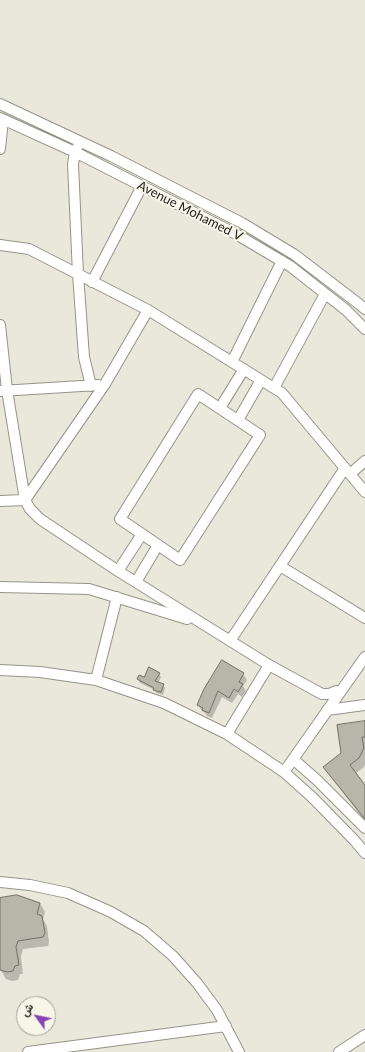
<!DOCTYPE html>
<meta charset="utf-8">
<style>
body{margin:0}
#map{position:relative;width:365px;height:1052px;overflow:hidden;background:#eae8db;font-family:Lato,Vazirmatn,sans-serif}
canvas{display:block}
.north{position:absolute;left:16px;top:996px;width:40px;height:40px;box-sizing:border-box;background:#f7f6e9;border:1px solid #a3a298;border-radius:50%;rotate:303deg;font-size:11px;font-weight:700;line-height:16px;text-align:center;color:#24231e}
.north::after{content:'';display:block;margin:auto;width:14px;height:18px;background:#8a42b4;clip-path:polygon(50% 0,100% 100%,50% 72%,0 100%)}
</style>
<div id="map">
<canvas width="365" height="1052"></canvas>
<div class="north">ش</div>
</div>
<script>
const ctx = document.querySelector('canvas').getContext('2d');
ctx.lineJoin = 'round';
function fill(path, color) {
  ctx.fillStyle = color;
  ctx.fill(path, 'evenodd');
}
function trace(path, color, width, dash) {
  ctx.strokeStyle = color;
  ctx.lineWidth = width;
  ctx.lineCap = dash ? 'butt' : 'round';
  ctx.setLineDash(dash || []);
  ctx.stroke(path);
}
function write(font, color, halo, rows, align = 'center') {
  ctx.font = font + ' Lato,sans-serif';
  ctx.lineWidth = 4;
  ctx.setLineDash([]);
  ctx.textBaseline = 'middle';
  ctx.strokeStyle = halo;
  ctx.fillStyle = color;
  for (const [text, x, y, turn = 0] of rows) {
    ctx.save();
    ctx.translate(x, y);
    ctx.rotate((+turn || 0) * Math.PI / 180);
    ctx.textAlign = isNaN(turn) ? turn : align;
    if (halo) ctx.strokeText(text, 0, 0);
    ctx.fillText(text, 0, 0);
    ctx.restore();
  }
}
const shadow = new Path2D(`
 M 159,674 L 161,677 L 158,683 L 163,685 L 165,688 L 163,695 L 156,693 L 155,690 L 140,683 L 138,679 L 144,678 Z
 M 243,674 L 247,680 L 243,686 L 246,691 L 242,697 L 238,694 L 232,703 L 222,697 L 212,718 L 207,716 L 205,713 L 202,711 L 198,705 L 205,690 Z
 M 365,722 L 365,764 L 364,767 L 355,774 L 365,786 L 365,821 L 330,776 L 325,767 L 342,753 Z
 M 0,899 L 40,903 L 45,912 L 43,919 L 47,926 L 49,942 L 48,946 L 23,949 L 21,957 L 23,974 L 20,974 L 18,980 L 12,981 L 6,979 L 0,969 Z`);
const building = new Path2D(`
 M 222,660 L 244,673 L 239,682 L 243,684 L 238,692 L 234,689 L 229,698 L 218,691 L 209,713 L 202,710 L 203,708 L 197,705 L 204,689 Z
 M 149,667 L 160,673 L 155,681 L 164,684 L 161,692 L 153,690 L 154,688 L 137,679 L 139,675 L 144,677 Z
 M 365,721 L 365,737 L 362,737 L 364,748 L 359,758 L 350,765 L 365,785 L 365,819 L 323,767 L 341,753 L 337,725 Z
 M 17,895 L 40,903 L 37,914 L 42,916 L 45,933 L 43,937 L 18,941 L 16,947 L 19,965 L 15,966 L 13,971 L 7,972 L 0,970 L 0,898 Z`);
const minor = new Path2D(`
 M 0,104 L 111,156 L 242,223 L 295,255 L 359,304 L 365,309
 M 0,118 L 75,152 L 236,234 L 290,266 L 346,310 L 365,329
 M 77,148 L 75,152 L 73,164 L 78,274 L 84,357 L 91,386
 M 0,149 L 3,120
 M 0,245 L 29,249 L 148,310 L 282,393 L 365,492
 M 92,282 L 142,186
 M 0,325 L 7,390 L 25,500 L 30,509 L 40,519 L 118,571 L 269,665 L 322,694 L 329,694 L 336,691 L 340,692
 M 232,362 L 282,261
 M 274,388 L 325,294
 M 0,391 L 98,385
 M 220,408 L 244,369
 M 238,420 L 261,380
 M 350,474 L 365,461
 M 0,501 L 25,500 L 105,384 L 148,310
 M 280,566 L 365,618
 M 118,571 L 142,534 L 120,519 L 198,394 L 260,435 L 180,560 L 142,534
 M 136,582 L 158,545
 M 0,587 L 89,589 L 187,619
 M 230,641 L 345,468
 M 0,670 L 40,672 L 96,680 L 164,703 L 227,734 L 284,772 L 313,798 L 355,841 L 365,853
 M 96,680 L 117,597
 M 327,710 L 365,705
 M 227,734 L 269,665
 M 293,759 L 317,780 L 365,828
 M 284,772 L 365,657
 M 0,882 L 30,885 L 68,893 L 111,912 L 144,931 L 173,956 L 197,983 L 217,1010 L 239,1052
 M 28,1052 L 226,1026
 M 339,1052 L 365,1035`);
const streetNames = [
 ["Avenue Mohamed V",190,211,27]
];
fill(shadow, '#0003');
fill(building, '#b7b6a9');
trace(building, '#717064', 1);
trace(minor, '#969488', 12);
trace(minor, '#fff', 10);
write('13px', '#24231e', '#f7f6e9', streetNames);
</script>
